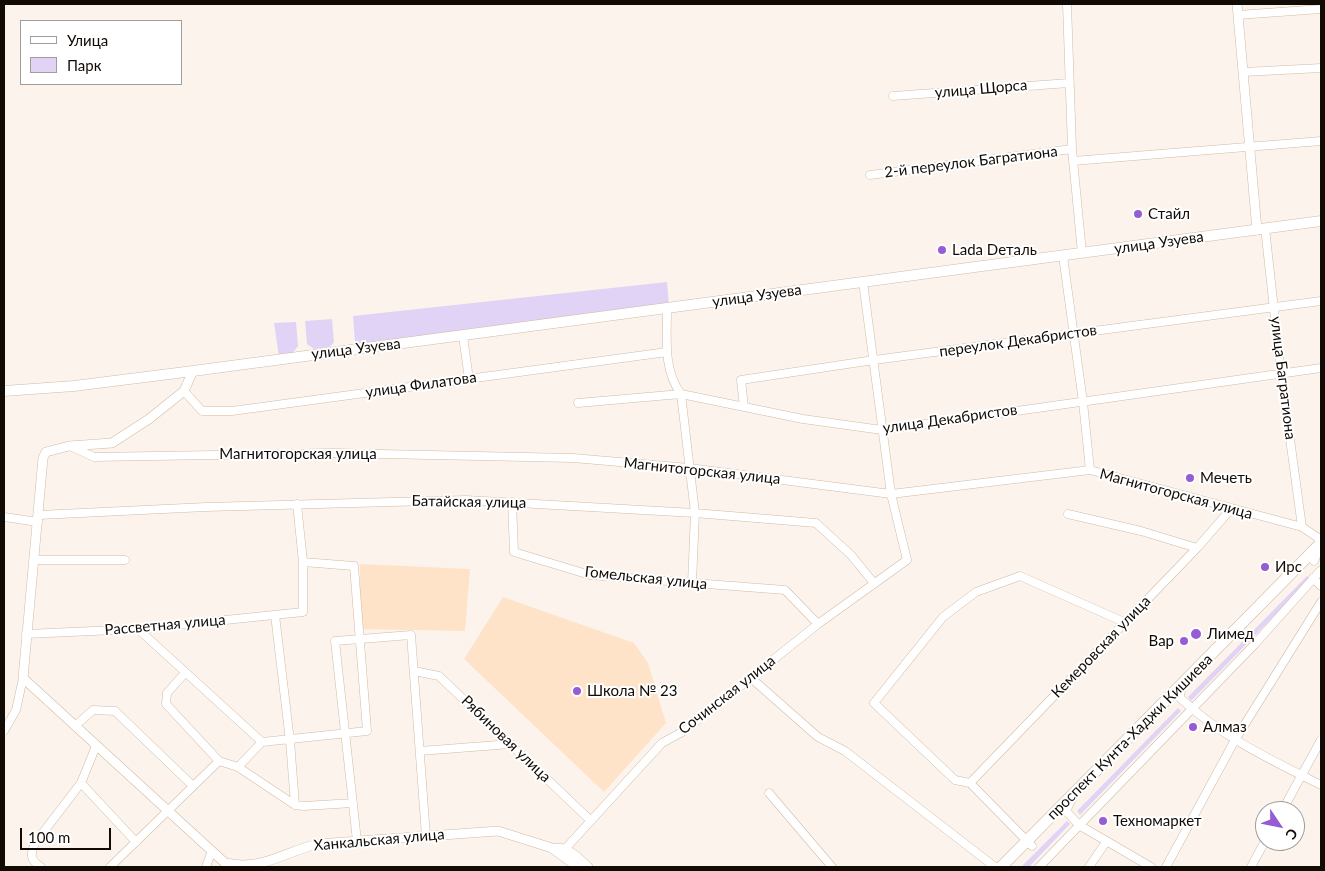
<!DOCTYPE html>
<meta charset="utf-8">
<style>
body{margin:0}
#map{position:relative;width:1325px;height:871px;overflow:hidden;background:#fcf4ec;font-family:Lato,sans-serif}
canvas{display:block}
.frame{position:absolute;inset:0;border:5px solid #120b05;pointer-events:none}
.legend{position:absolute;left:20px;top:20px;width:162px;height:65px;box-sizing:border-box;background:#fff;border:1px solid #a09d9b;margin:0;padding:6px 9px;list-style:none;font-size:15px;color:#120b05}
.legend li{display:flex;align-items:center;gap:10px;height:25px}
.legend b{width:25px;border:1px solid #a09d9b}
.north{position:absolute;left:1255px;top:801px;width:50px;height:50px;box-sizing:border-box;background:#fff;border:1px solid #a09d9b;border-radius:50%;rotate:124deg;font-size:14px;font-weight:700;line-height:20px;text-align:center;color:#120b05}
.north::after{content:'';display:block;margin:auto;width:18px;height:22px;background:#965cd4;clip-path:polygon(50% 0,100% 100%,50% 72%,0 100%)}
.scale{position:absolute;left:20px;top:828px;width:91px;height:22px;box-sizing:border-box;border:2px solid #120b05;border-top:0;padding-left:6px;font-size:15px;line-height:18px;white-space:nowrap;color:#120b05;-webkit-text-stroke:4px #fff;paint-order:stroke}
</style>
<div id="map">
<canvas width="1325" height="871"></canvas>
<div class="frame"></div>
<ul class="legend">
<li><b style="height:6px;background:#fff"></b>Улица</li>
<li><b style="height:14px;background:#e1d3f5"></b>Парк</li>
</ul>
<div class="north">С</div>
<div class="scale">100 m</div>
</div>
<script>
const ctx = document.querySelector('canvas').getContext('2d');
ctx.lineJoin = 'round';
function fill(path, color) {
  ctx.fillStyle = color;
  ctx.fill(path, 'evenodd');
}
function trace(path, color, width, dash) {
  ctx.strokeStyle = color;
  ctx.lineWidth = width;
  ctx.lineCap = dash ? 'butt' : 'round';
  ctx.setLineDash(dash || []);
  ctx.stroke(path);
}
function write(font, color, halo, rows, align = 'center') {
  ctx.font = font + ' Lato,sans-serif';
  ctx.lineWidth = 4;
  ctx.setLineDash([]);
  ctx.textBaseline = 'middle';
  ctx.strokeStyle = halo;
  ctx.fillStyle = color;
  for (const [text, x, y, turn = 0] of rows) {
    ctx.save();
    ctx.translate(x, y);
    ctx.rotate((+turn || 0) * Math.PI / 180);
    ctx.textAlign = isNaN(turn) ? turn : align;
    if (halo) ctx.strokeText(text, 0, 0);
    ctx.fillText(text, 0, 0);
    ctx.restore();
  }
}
const built = new Path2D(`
 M 360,564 L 470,569 L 465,631 L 360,629 Z
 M 503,597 L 634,643 L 648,663 L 666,723 L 604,792 L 464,659 Z`);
const green = new Path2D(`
 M 667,282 L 669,305 L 364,346 L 355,342 L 353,316 Z
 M 332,319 L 334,342 L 330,347 L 314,349 L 307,344 L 305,321 Z
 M 296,322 L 298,346 L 291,355 L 279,357 L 274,323 Z
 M 1307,576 L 1310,579 L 1191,701 L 1188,697 Z
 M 1178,708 L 1181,711 L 1080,815 L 1077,811 Z
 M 1067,821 L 1070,824 L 1029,867 L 1021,867 Z`);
const minor = new Path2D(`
 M 1067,4 L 1072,149 L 1082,253
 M 1238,15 L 1321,9
 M 1244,72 L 1321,68
 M 893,96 L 1069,83
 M 1073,161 L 1321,141
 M 870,175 L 1072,149
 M 1265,228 L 1281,373 L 1302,527
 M 1063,256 L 1083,402 L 1090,470
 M 667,309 C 667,338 663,370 681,394 L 695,513 L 692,583
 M 463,336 L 469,379
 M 184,391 L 202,411 L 232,411 L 667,352
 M 578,403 L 681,394 L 803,419 L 882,430 L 1321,368
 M 744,407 L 741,380 L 874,360 L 1321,301
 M 70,446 L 94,457 L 333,453 L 573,458 L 689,468 L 891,494 L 1090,470 L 1302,527 L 1317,537 L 1321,543
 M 512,502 L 514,552 L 590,575 L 785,590 L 818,624
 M 1068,514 L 1141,531 L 1197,548
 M 39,515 L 206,507 L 466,500 L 695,513 L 816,523 L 851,555 L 873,582
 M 4,517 L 38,522
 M 34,560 L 125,560
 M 1314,561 L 1320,547
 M 1313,578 L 1321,586
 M 275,615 L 290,741 L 295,805
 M 138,629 L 262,742
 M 26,634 L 138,629 L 303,612 L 303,562 L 297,504
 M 414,671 L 439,676 L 591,821
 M 185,673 L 167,693 L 166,704 L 219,761 L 238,767 L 295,805 L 304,806 L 353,803
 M 751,678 L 818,737 L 845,751 L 995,867
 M 1183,686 L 1179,697 C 1220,736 1271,760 1321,785
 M 75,726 L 93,710 L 115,711 L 193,786
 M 4,731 L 16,710 L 23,678
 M 420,751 L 511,744
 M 238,767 L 262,742 L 367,731 L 354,566 L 303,562
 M 81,783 L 136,842
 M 970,783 L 1197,548 L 1231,509
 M 769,793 L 832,867
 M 1072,799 L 1066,811 L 1079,825 L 1151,867
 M 1282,811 L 1321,740
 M 357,841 L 335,641 L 411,635 L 426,836
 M 1032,846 L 970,783 L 955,780 L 874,703 L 943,617 L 976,592 L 1020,576 L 1124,622
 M 565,849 L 662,743 L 684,731 L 818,624 L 907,560 L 891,494 L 863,282
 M 41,867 C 30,860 30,855 35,843 L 81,783 L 96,746
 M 110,867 L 219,761
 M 206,867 L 211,853
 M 1039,867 L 1254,645 L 1321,570
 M 1089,867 L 1106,842
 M 1166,867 L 1235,740 L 1321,602
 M 1251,867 L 1265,841`);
const tertiary = new Path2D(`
 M 1237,4 L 1257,230
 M 193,371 L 184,391 L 149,419 L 112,443 L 69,446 L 46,452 L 43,458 L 23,678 L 225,863 C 263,871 283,852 318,844 L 498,831 L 552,848 L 578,867
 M 557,848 C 571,849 579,859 588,867`);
const secondary = new Path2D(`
 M 4,391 L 74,386 L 193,371 L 1321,221`);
const primary = new Path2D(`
 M 1001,867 L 1321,543`);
const markers = [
 [1138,214,5,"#965cd4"],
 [942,250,5,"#965cd4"],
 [1190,478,5,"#965cd4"],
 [1265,567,5,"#965cd4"],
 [1196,634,6,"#965cd4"],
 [1184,641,5,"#965cd4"],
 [577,691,5,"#965cd4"],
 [1193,727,5,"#965cd4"],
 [1103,821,5,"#965cd4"]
];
const streetNames = [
 ["улица Щорса",981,89,-5],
 ["2-й переулок Багратиона",971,162,-7],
 ["улица Узуева",1159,243,-8],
 ["улица Узуева",757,296,-8],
 ["переулок Декабристов",1018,341,-8],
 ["улица Узуева",356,349,-7],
 ["улица Багратиона",1283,378,83],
 ["улица Филатова",421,385,-8],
 ["улица Декабристов",950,419,-8],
 ["Магнитогорская улица",298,454],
 ["Магнитогорская улица",702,471,6],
 ["Магнитогорская улица",1176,494,15],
 ["Батайская улица",469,502,1],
 ["Гомельская улица",646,578,6],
 ["Рассветная улица",165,625,-5],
 ["Кемеровская улица",1101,647,-46],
 ["Сочинская улица",727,695,-38],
 ["проспект Кунта-Хаджи Кишиева",1130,737,-45],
 ["Рябиновая улица",506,739,44],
 ["Ханкальская улица",379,840,-5]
];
const poiNames = [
 ["Стайл",1148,214],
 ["Lada Dеталь",952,250],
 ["Мечеть",1200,478],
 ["Ирс",1275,567],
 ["Лимед",1207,634],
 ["Вар",1174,641,"right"],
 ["Школа № 23",587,691],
 ["Алмаз",1203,727],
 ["Техномаркет",1113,821]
];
fill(built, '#fee3c9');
fill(green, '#e1d3f5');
trace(minor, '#cfbaa6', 9);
trace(tertiary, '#cfbaa6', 10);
trace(secondary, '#cfbaa6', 11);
trace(primary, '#cfbaa6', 12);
trace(minor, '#fff', 8);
trace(tertiary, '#fff', 9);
trace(secondary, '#fff', 10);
trace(primary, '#fff', 11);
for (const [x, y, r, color] of markers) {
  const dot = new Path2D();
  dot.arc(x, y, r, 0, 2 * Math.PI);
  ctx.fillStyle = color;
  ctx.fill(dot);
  trace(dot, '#fff', 2);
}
write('15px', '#120b05', '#fff', streetNames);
write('15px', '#120b05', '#fff', poiNames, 'left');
</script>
